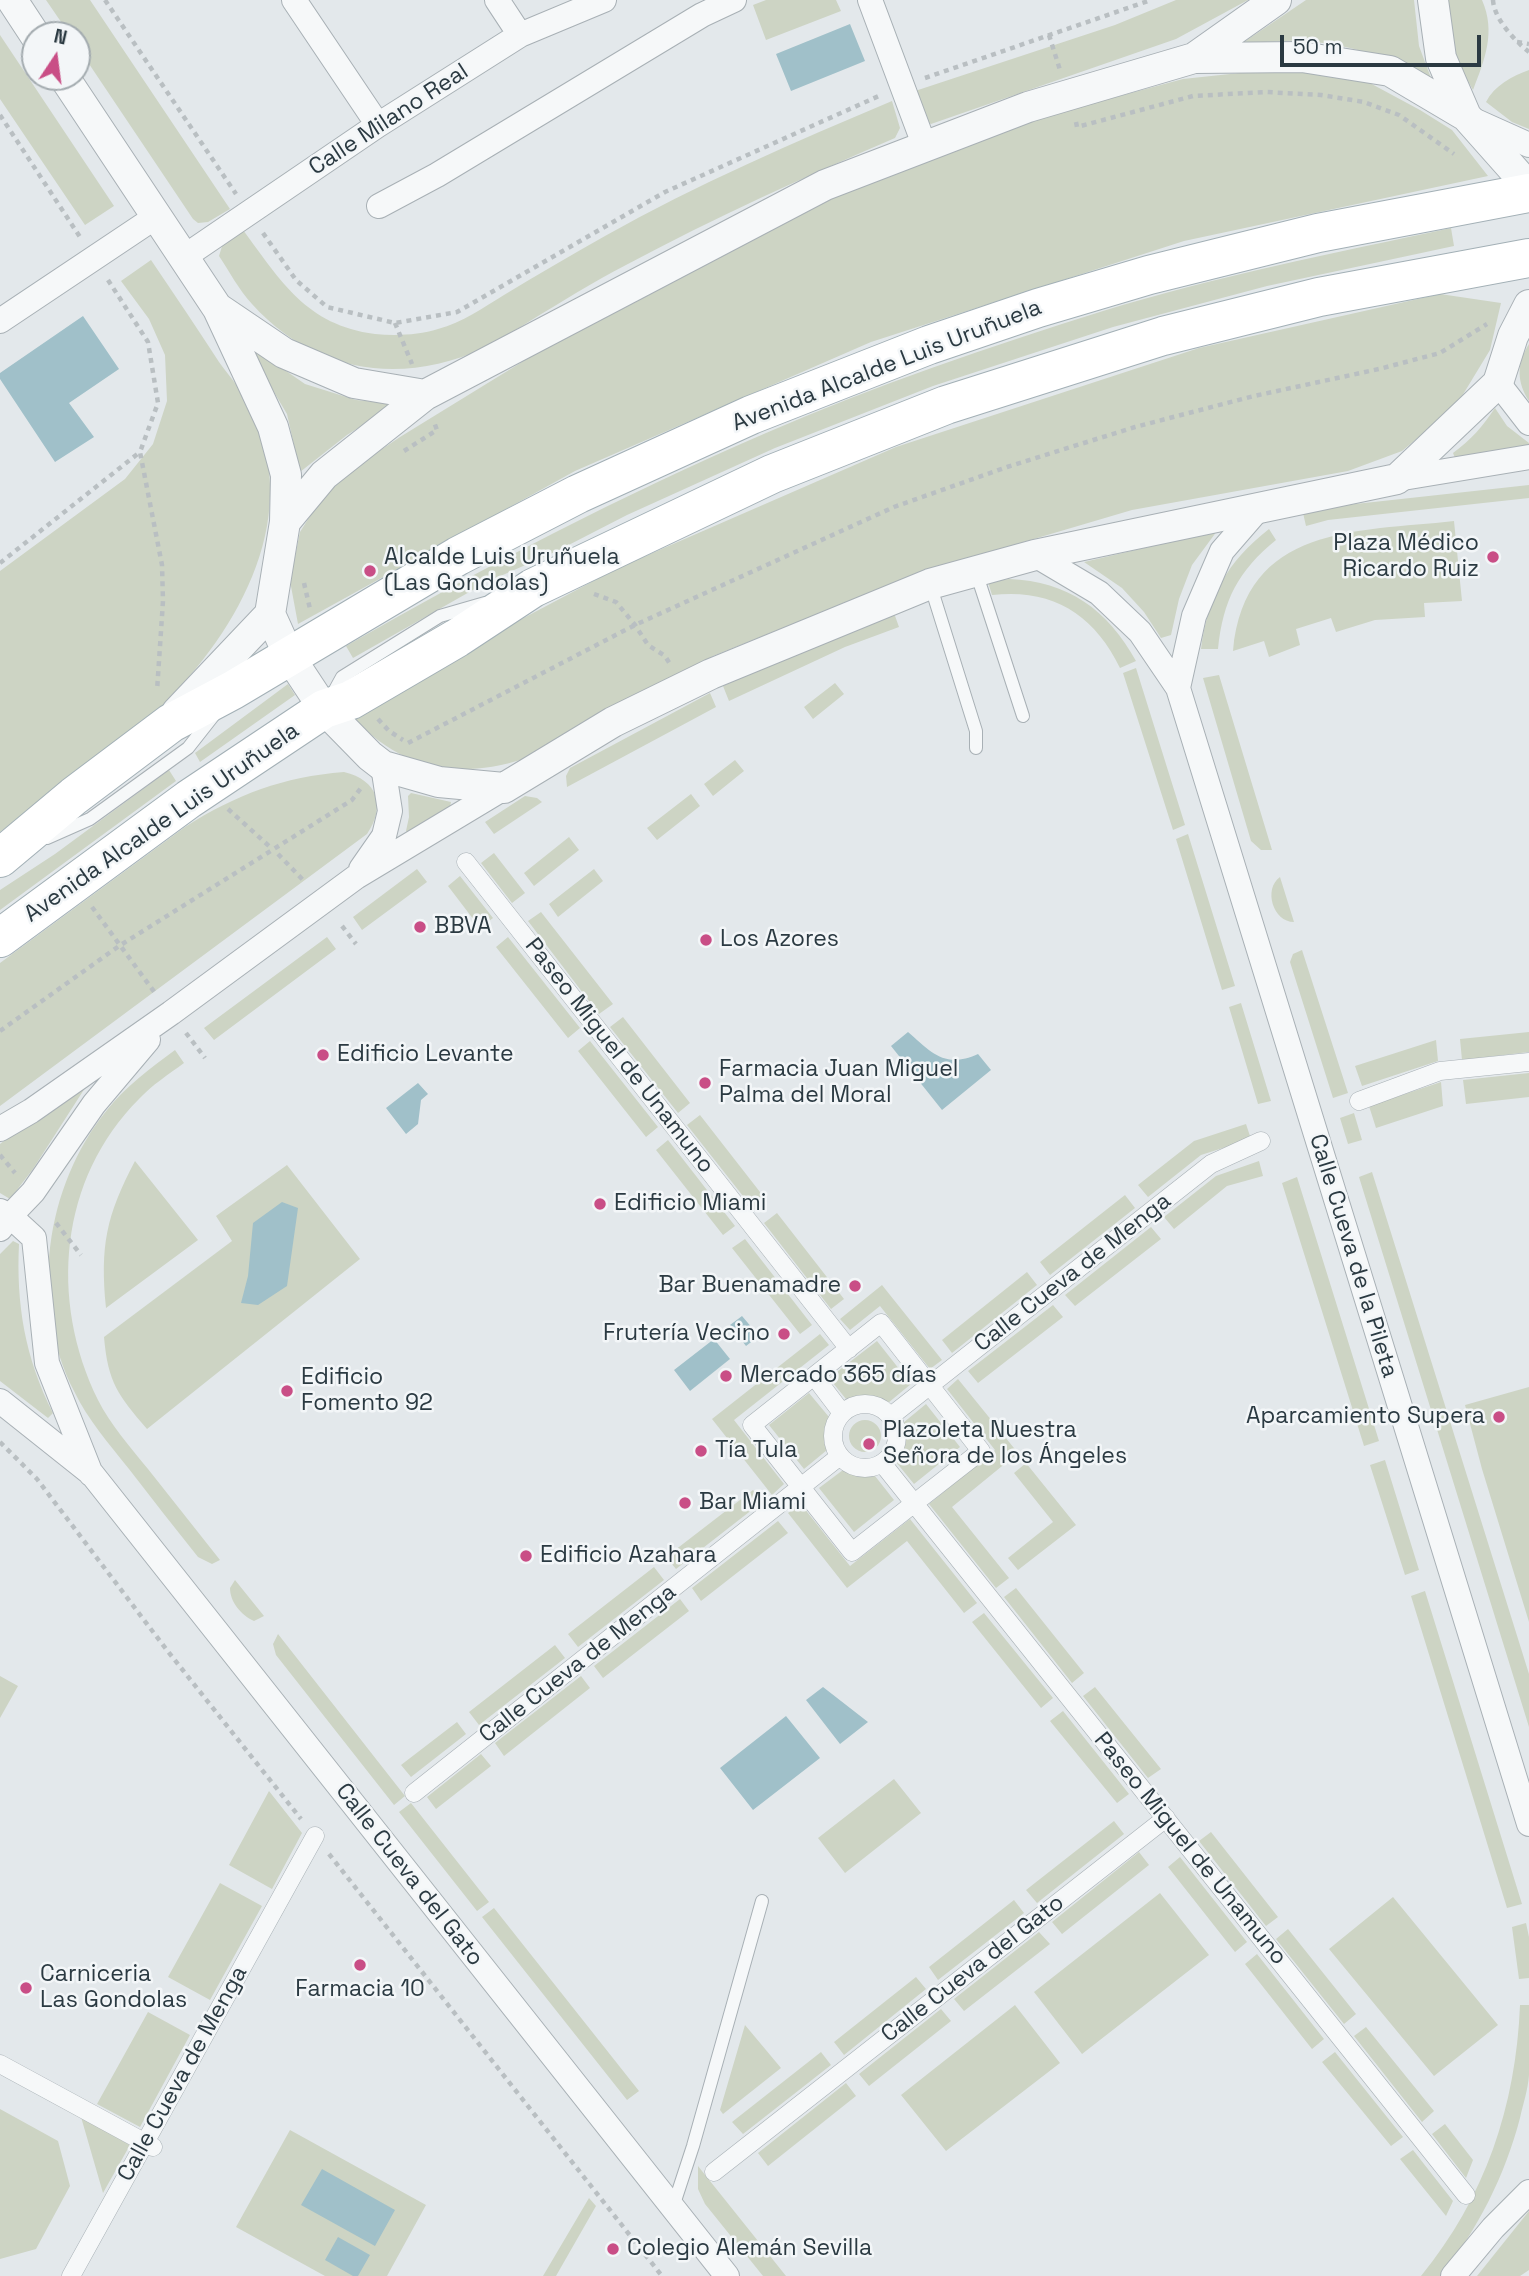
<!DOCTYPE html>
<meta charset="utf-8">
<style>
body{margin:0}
#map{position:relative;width:1529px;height:2276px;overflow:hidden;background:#e3e8eb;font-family:"Space Grotesk",sans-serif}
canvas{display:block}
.north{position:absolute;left:21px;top:21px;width:70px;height:70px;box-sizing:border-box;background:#f3f6f8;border:2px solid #a3abaf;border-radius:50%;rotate:13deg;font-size:19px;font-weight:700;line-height:28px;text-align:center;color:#2b3a42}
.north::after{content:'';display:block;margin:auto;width:24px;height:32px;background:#c94e86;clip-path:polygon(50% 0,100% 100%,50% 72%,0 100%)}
.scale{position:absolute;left:1280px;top:35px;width:201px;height:32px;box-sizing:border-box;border:4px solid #2b3a42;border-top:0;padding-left:9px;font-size:21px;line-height:24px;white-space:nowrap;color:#2b3a42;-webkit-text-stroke:5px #f3f6f8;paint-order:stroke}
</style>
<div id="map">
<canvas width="1529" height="2276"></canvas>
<div class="north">N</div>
<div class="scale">50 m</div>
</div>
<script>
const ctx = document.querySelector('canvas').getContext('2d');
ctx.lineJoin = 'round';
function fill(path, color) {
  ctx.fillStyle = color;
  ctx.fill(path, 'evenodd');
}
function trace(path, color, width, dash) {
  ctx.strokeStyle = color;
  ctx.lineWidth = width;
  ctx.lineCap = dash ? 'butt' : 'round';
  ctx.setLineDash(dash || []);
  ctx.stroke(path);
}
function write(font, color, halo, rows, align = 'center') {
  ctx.font = font + ' "Space Grotesk",sans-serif';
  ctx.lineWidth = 5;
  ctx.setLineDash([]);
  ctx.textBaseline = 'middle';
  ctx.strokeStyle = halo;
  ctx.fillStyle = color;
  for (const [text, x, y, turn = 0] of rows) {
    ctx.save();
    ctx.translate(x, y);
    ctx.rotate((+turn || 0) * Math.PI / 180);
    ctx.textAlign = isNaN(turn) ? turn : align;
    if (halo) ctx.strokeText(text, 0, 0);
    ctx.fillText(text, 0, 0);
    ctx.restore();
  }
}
const green = new Path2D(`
 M 46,0 L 90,0 L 230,209 L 208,222 L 198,223 L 193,219 L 77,46 L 77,35 L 70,35 Z
 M 766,0 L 836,0 L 841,11 L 766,40 L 753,5 Z
 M 1176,0 L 1248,0 L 1176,39 L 931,124 L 920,119 L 912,92 L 1115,25 Z
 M 1306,0 L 1414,0 L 1419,46 L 1431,78 C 1391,58 1346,43 1301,41 C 1281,40 1260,43 1241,44 Z
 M 1444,0 L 1482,0 C 1496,32 1485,59 1473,90 L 1454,57 Z
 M 0,35 L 114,206 L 85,225 L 0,99 Z
 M 1296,67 L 1368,82 L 1420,110 L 1452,130 L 1488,176 L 1184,241 L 871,342 L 575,471 L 298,624 L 290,581 L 300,532 L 330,484 L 400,437 L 587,322 L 786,216 L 1045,116 L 1183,79 Z
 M 1529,70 L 1529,129 L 1512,122 L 1486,102 C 1494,86 1512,76 1529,70 Z
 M 892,101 L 900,128 L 895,138 C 804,177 714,218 626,265 C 593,282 561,302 530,321 C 515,330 500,341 484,348 C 401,386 314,373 252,304 C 239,290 229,271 219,256 L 223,243 L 243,230 C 281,281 306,325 375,334 C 396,336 419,335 438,329 C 462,323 484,307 504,295 C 537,275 571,255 605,236 C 697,184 795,142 892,101 Z
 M 1451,228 L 1454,246 L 1267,286 L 1113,327 L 933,386 L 775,448 L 627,515 L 557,551 L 487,582 L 353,658 L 346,646 C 482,568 622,495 766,433 C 876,385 989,347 1103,311 C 1217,276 1335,253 1451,228 Z
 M 151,260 C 174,294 197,328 219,362 C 230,377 244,393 252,410 C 305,523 233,639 152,716 C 137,731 118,742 102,755 C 68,781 34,806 0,832 L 0,571 L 125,479 L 153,444 L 167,401 L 165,355 L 149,319 L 121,281 Z
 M 1440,294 L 1501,303 L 1490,350 L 1456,406 L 1402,451 L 1348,471 L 1132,510 L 922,572 L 713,656 L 524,759 C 455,780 404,770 353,718 L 482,640 L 618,568 L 896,447 L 1199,348 Z
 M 244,342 L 305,384 L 356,400 L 396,404 L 347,435 L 300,472 L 287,414 Z
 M 1529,344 L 1529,401 C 1517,382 1516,364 1529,344 Z
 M 1495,408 L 1507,426 L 1529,443 L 1529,451 L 1455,458 L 1453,453 C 1471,440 1483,426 1495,408 Z
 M 1529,485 L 1529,498 L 1328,520 L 1306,526 L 1303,513 L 1328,507 Z
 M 1454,521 L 1462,601 L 1424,603 L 1425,617 L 1375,620 L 1336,632 L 1331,618 L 1296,629 L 1300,645 L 1269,657 L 1264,641 L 1233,651 C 1245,524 1357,532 1454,521 Z
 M 1269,529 L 1276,540 C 1238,571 1223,600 1218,649 L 1201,649 C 1208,596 1227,562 1269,529 Z
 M 1217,531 L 1192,565 L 1179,599 L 1171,635 L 1161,638 L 1144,612 L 1122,588 L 1084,562 Z
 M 1009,579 C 1068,581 1108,610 1136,661 L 1120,668 C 1094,614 1052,588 992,595 L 988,582 Z
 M 894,613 L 899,627 L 845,647 L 729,701 L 723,686 L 788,655 Z
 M 1136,668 L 1185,825 L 1173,830 L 1123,673 Z
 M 1219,675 L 1272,850 L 1261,850 L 1251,841 L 1203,678 Z
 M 835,683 L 844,694 L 813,719 L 804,707 Z
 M 288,684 L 295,695 L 200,762 L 195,753 Z
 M 710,693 L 716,707 L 567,787 L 566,776 L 570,768 Z
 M 735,760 L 744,771 L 713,796 L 704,784 Z
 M 169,770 L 176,781 L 0,910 L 0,890 L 55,854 Z
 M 344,772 C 378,780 386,806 367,834 L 0,1106 L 0,963 L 185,827 C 237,794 283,777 344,772 Z
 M 411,793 L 451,802 L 450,807 L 410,835 L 406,831 L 409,817 L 408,796 Z
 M 691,794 L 700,806 L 657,840 L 647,828 Z
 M 525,796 L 537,798 L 542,802 L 494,834 L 485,822 Z
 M 1188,834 L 1235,986 L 1222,990 L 1176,839 Z
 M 569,837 L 579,850 L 534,886 L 524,873 Z
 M 494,853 L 525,893 L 512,903 L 481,863 Z
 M 417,869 L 427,882 L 362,930 L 353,917 Z
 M 594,869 L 603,881 L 558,917 L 549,904 Z
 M 460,876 L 493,918 L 480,928 L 448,886 Z
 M 1280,877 L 1294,922 C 1273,922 1263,889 1280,877 Z
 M 541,912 L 613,1004 L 599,1014 L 528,921 Z
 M 327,937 L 336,949 L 214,1040 L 204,1028 Z
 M 508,937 L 580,1028 L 568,1038 L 496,947 Z
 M 1302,950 L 1348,1093 L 1333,1098 L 1290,962 L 1293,954 Z
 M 1241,1003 L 1271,1101 L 1258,1104 L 1229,1007 Z
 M 623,1017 L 690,1103 L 678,1113 L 610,1027 Z
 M 1529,1032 L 1529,1052 L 1462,1060 L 1460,1039 Z
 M 1436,1040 L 1438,1061 L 1362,1086 L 1355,1066 Z
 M 590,1041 L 658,1127 L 646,1137 L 578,1051 Z
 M 175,1050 L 184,1063 C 169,1074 152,1085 139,1099 C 59,1179 49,1300 98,1400 C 110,1424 130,1447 148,1469 C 172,1499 196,1530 220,1560 L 212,1564 L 198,1557 C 175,1528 152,1499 129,1469 C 109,1444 88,1420 74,1391 C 29,1302 45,1186 107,1110 C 126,1086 151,1068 175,1050 Z
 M 1529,1073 L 1529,1097 L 1466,1104 L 1463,1080 Z
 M 1441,1082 L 1443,1106 L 1376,1128 L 1369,1106 Z
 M 80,1083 L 85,1088 L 33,1169 L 10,1199 L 0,1193 L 0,1144 Z
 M 1354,1113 L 1362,1140 L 1348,1144 L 1340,1118 Z
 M 700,1115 L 767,1201 L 754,1210 L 687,1125 Z
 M 1246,1124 L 1251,1139 L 1201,1155 L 1148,1197 L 1138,1185 L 1194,1141 Z
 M 668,1140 L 735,1226 L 723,1235 L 656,1150 Z
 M 135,1161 L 198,1240 L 106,1308 C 100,1246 106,1216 135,1161 Z
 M 1259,1161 L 1263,1176 L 1227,1186 L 1174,1229 L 1164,1217 L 1216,1176 Z
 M 287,1165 L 360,1259 L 147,1429 C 118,1395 108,1383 104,1337 L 232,1241 L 216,1216 Z
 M 1372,1172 L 1529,1674 L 1529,1727 L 1359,1177 Z
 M 1297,1177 L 1379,1441 L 1364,1446 L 1282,1183 Z
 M 1125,1195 L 1135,1208 L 1050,1275 L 1040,1262 Z
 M 777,1213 L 844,1299 L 831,1309 L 764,1223 Z
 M 1151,1227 L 1161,1239 L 1075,1306 L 1065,1295 Z
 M 745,1239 L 812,1325 L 800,1334 L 732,1248 Z
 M 13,1241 L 19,1244 C 16,1304 25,1358 53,1413 L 48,1418 L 0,1381 L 0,1254 Z
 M 1027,1272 L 1037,1285 L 952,1353 L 942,1340 Z
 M 882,1285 L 942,1360 L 930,1369 L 880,1306 L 850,1330 L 840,1319 Z
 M 1053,1305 L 1063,1317 L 978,1383 L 968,1371 Z
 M 820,1334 L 829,1345 L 734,1420 L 784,1484 L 772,1495 L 712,1419 Z
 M 877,1341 L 911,1384 L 888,1403 C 873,1395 862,1394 846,1399 L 829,1378 Z
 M 958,1379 L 1018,1453 L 952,1507 L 1009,1578 L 996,1588 L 929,1504 L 995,1450 L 947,1389 Z
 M 1529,1387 L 1529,1622 L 1482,1469 L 1465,1405 Z
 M 809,1393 L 829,1417 C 824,1429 822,1438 827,1450 L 804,1469 L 769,1425 Z
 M 926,1404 L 960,1447 L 914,1484 L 896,1462 C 904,1448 906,1438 903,1423 Z
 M849 1436a16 16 0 1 1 32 0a16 16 0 1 1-32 0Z
 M 1385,1460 L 1419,1570 L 1405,1575 L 1370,1465 Z
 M 1026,1463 L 1076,1525 L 1018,1570 L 1008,1558 L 1053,1522 L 1014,1473 Z
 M 843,1470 C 854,1476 862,1478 875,1476 L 894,1500 L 854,1532 L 819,1488 Z
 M 753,1490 L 762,1502 L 676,1569 L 666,1557 Z
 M 800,1503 L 850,1566 L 910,1519 L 977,1603 L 964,1613 L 907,1541 L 847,1588 L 788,1513 Z
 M 778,1521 L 788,1533 L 701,1601 L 692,1588 Z
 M 654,1567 L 664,1580 L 578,1647 L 568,1634 Z
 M 235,1580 L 264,1616 L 254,1621 C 241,1615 230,1602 230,1588 Z
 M 1016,1588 L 1084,1673 L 1072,1683 L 1004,1597 Z
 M 1425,1591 L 1522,1904 L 1507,1908 L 1411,1596 Z
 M 680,1599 L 689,1611 L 603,1678 L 594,1666 Z
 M 984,1613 L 1053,1698 L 1041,1708 L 972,1622 Z
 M 278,1634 L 405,1796 L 394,1805 L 276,1655 L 273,1644 Z
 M 555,1645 L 565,1658 L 479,1725 L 469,1712 Z
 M 0,1676 L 18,1686 L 0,1718 Z
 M 581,1676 L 590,1688 L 504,1756 L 495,1743 Z
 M 1095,1687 L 1161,1769 L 1148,1778 L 1083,1696 Z
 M 1063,1711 L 1129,1794 L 1117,1803 L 1050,1721 Z
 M 457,1722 L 466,1734 L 411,1777 L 401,1765 Z
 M 481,1754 L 491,1766 L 436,1809 L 427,1797 Z
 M 894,1779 L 921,1813 L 845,1873 L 818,1838 Z
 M 269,1791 L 302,1833 L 272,1889 L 229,1865 Z
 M 411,1803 L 489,1902 L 477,1911 L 399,1812 Z
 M 1114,1821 L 1124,1834 L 1037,1903 L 1026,1890 Z
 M 1211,1832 L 1278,1917 L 1266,1926 L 1199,1841 Z
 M 1139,1852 L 1149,1865 L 1062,1934 L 1052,1922 Z
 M 1180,1857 L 1247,1942 L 1235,1952 L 1168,1867 Z
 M 220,1883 L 262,1906 L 210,2000 L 168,1977 Z
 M 1160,1893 L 1209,1955 L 1082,2054 L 1034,1992 Z
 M 1393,1897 L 1498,2025 L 1434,2076 L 1329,1949 Z
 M 1014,1900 L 1024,1913 L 938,1980 L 929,1967 Z
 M 494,1908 L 639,2091 L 627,2100 L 482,1917 Z
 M 1526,1923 L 1529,1937 L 1529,1978 L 1519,1979 L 1512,1927 Z
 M 1288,1929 L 1356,2014 L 1344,2024 L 1276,1939 Z
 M 1039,1932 L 1050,1944 L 964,2011 L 954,1999 Z
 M 1257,1954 L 1324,2039 L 1312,2049 L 1245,1964 Z
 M 916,1977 L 926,1989 L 844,2055 L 834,2042 Z
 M 1015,2005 L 1060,2063 L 946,2151 L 901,2095 Z
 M 1520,2005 L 1529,2005 C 1529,2028 1529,2052 1529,2075 C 1528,2090 1523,2104 1520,2118 C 1505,2175 1478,2230 1440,2276 L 1421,2276 C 1485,2198 1516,2106 1520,2005 Z
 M 941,2009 L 951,2021 L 869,2086 L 859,2074 Z
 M 148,2012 L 190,2035 L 140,2127 L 97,2104 Z
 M 745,2025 L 781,2068 L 723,2114 L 720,2110 Z
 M 1366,2027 L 1434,2111 L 1422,2122 L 1354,2036 Z
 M 821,2052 L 831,2065 L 743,2134 L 732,2122 Z
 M 1335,2052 L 1403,2137 L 1391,2146 L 1322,2062 Z
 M 846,2083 L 856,2096 L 768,2166 L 758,2153 Z
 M 0,2109 L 58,2141 L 70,2186 L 36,2249 L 0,2259 Z
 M 81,2117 L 130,2145 L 103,2193 Z
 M 1445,2124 L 1473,2160 L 1466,2178 L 1432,2134 Z
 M 290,2130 L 426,2205 L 387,2276 L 325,2276 L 236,2227 Z
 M 1413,2150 L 1453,2201 L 1446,2216 L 1400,2159 Z
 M 698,2166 L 786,2276 L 763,2276 L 705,2204 L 698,2189 Z
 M 589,2198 L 596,2206 L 556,2276 L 543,2276 Z
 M 1529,2211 L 1529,2270 L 1520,2276 L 1477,2276 Z`);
const water = new Path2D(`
 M 850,24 L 865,61 L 791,91 L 776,54 Z
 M 83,316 L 119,369 L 69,403 L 94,437 L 55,462 L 0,379 L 0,373 Z
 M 908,1032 C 932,1053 945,1069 978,1054 L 991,1070 L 942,1110 L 891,1046 Z
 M 418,1083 L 428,1094 L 421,1100 L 418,1124 L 406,1134 L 386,1108 Z
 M 282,1202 L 298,1208 L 287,1286 L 258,1305 L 241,1303 L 248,1276 L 253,1223 Z
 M 742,1316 L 759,1336 L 746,1346 L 730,1325 Z
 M 714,1339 L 730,1359 L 690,1391 L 674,1370 Z
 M 823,1687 L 868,1722 L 840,1744 L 806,1700 Z
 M 786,1716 L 820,1758 L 753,1810 L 720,1768 Z
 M 322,2169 L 395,2210 L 375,2246 L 301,2205 Z
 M 338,2237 L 370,2255 L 358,2276 L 353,2276 L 325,2260 Z`);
const path = new Path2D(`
 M 105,0 L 236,194
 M 1493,0 C 1494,19 1515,41 1529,52
 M 1049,35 L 1060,70
 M 1517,42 L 1529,44
 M 925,78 L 1151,0
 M 0,115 L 80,237
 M 1076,122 L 1077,127 L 1193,96 L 1266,92 L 1321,95 L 1364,102 L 1399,115 L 1454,154
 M 263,233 L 296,280 L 327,307 L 395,323 L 457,312 L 665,192 L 881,95
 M 108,280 L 148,342 L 158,403 L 140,452
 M 395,323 L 412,364
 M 404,451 L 437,430 L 434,422
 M 0,563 L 140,452 L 162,565 L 163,601 L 157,691
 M 304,583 L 310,609
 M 594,594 L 616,602 L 635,625 L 648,645 L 665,656 L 670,664
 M 378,719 L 389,731 L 403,740
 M 408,743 L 635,625 L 894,507 L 1007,467 L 1135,427 L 1254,396 L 1379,369 L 1440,353 L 1487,324
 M 228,809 L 269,846
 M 278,854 L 304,881
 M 92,907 L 155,993
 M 342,926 L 356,944
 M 0,1031 L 119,946 L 352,800 L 361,788
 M 186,1033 L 205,1058
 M 0,1155 L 15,1173
 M 56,1223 L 81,1255
 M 0,1442 L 37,1479 L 166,1649 L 301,1819
 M 329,1854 L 662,2276`);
const service = new Path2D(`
 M 976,572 L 1023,716
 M 930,584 L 976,731 L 976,748
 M 331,697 L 342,677 L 440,616 L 485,603
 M 47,838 L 90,819 L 188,748 L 214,715
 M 673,2207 L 693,2146 L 762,1901`);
const pedestrian = new Path2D(`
 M 466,862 L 849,1349
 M 1359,1101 L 1440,1071 L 1529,1062
 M 881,1323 L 981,1451 L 852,1552 L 752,1425 Z
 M 814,1376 L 842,1413
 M833 1436a32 32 0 1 1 64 0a32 32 0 1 1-64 0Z
 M 891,1416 L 1211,1164 L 1261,1141
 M 882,1463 L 1466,2195
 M 414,1793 L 840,1456
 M 0,2064 L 153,2147
 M 714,2172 L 1166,1818
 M 71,2276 L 315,1836`);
const minor = new Path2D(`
 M 294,0 L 378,125
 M 497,0 L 520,35
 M 870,0 L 925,147
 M 1469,118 L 1529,145
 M 379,206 L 437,175 L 702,15 L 734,0
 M 184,257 L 378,125 L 520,35 L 604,0
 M 0,321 L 157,216
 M 1498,383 L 1529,423
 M 1397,479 L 1529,457
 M 1035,555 L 1099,593 L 1140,632 L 1178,688 L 1529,1824
 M 1178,688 L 1194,616 L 1222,551 L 1261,506
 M 361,869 L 384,836 L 390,811 L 383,766
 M 0,1129 L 31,1111 L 171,1013 L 356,877 L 504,788
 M 0,1211 L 10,1216 L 34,1238 L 47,1363 L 91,1474
 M 0,1229 L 10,1216 L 33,1192 L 94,1104 L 148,1040
 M 0,1401 L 92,1474 L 727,2276
 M 1453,2276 L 1493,2228 L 1529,2192`);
const tertiary = new Path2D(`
 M 12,0 L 35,35
 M 1433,0 L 1441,58 L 1466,116
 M 1194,58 L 1276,0
 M 64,77 L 218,309 L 273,427 L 286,475 L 285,522 L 270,614 L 289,656 L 324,709 L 370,756 L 383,766 L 439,782 L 504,788 L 613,722 L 711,674 L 930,584 L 1035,555 L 1397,479 L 1498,383 L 1513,336 L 1529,305
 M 219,309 L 284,353 L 354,383 L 425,395
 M 285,522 L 324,475 L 425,395 L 825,185 L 1028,107 L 1194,58 L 1302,57 L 1390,71 L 1466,116 L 1529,187
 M 177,712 L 270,614`);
const primary = new Path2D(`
 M 0,858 L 74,796 L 171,723 L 233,690 L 458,556 L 578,494 L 751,415 L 929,345 L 1038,308 L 1149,275 L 1318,233 L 1529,193
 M 0,938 L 189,799 L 324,709 L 351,700 L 457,638 L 533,588 L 772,474 L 946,405 L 1163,336 L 1319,297 L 1529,258`);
const markers = [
 [1493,557,7,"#c94e86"],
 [370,571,7,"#c94e86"],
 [420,927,7,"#c94e86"],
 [706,940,7,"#c94e86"],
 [323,1055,7,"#c94e86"],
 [705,1083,7,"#c94e86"],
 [600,1204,7,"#c94e86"],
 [855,1286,7,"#c94e86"],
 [784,1334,7,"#c94e86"],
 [726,1376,7,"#c94e86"],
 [287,1391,7,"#c94e86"],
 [1499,1417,7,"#c94e86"],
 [869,1444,7,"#c94e86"],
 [701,1451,7,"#c94e86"],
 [685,1503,7,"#c94e86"],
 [526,1556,7,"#c94e86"],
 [360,1965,7,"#c94e86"],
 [26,1988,7,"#c94e86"],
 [613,2249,7,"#c94e86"]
];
const streetNames = [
 ["Calle Milano Real",389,120,-33],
 ["Avenida Alcalde Luis Uruñuela",887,366,-21],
 ["Avenida Alcalde Luis Uruñuela",162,823,-35],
 ["Paseo Miguel de Unamuno",619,1056,52],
 ["Calle Cueva de la Pileta",1353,1256,73],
 ["Calle Cueva de Menga",1073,1273,-38],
 ["Calle Cueva de Menga",578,1664,-38],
 ["Paseo Miguel de Unamuno",1190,1849,51],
 ["Calle Cueva del Gato",409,1875,52],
 ["Calle Cueva del Gato",973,1969,-38],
 ["Calle Cueva de Menga",183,2074,-61]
];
const poiNames = [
 ["Plaza Médico",1479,544,"right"],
 ["Ricardo Ruiz",1479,570,"right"],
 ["Alcalde Luis Uruñuela",384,558],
 ["(Las Gondolas)",384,584],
 ["BBVA",434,927],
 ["Los Azores",720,940],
 ["Edificio Levante",337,1055],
 ["Farmacia Juan Miguel",719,1070],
 ["Palma del Moral",719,1096],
 ["Edificio Miami",614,1204],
 ["Bar Buenamadre",841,1286,"right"],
 ["Frutería Vecino",770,1334,"right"],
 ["Mercado 365 días",740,1376],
 ["Edificio",301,1378],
 ["Fomento 92",301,1404],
 ["Aparcamiento Supera",1485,1417,"right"],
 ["Plazoleta Nuestra",883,1431],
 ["Señora de los Ángeles",883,1457],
 ["Tía Tula",715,1451],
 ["Bar Miami",699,1503],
 ["Edificio Azahara",540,1556],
 ["Carniceria",40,1975],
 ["Las Gondolas",40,2001],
 ["Farmacia 10",360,1990,"center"],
 ["Colegio Alemán Sevilla",627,2249]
];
fill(green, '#cdd4c4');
fill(water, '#a0c0c9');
trace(service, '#a8b0b5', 14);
trace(pedestrian, '#a8b0b5', 19);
trace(minor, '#a8b0b5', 26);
trace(tertiary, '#a8b0b5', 32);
trace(primary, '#a3b0b6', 40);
trace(path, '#b9bfc2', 4.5, [5, 5]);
trace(service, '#f6f8f9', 12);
trace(pedestrian, '#f6f8f9', 18);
trace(minor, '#f6f8f9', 24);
trace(tertiary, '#f6f8f9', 30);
trace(primary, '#fff', 38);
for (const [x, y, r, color] of markers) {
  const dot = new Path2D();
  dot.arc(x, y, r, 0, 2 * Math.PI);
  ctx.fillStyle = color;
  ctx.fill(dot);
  trace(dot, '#f3f6f8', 2.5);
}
write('23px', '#2b3a42', '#f3f6f8', streetNames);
write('23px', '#2b3a42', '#f3f6f8', poiNames, 'left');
</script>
